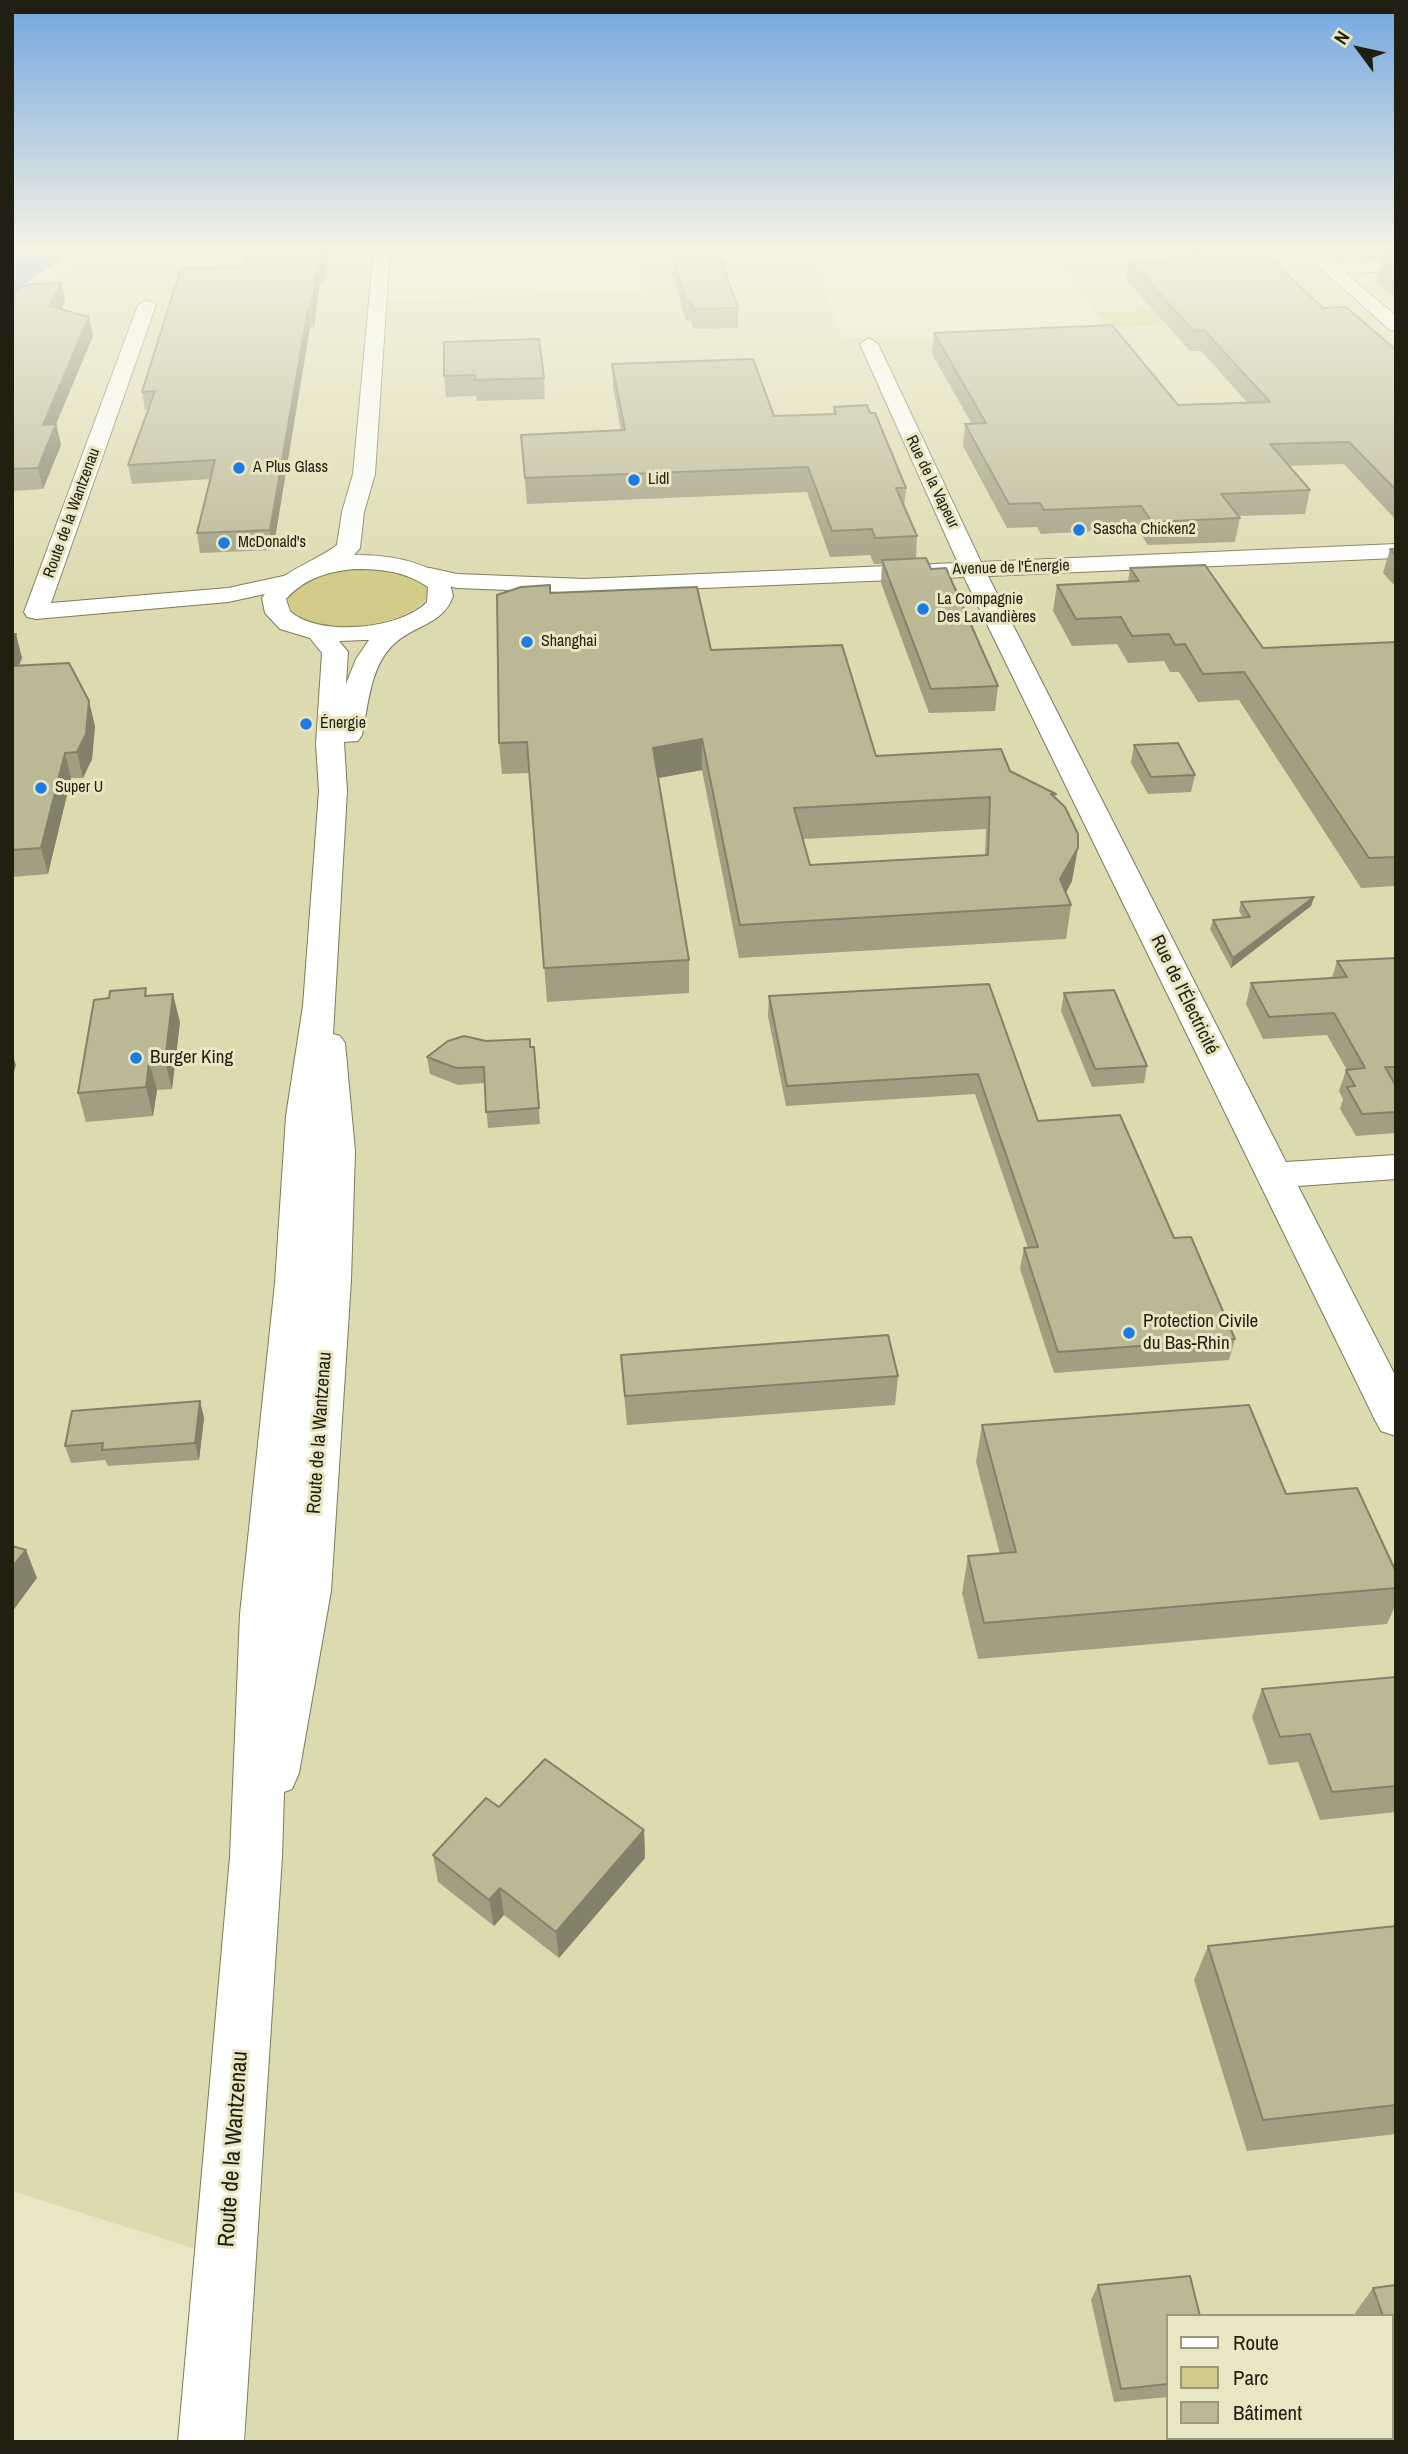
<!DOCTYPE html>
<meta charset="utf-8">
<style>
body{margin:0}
#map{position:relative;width:1408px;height:2454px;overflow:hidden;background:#e9e7c3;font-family:"Archivo Narrow",sans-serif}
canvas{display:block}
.frame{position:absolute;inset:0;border:14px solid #201f11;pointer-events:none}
.legend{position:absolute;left:1166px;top:2314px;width:228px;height:126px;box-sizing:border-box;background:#e9e7c3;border:2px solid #99977c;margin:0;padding:9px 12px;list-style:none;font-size:21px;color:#201f11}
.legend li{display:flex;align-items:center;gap:14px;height:35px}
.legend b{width:35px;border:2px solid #99977c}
.north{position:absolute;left:1324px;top:14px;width:70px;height:70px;-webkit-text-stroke:5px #e9e7c3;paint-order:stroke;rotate:303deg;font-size:19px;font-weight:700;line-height:28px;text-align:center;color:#201f11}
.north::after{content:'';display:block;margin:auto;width:24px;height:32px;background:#201f11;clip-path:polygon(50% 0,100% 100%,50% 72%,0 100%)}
</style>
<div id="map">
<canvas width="1408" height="2454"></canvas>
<div class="frame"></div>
<ul class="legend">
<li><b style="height:9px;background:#fff"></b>Route</li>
<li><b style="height:19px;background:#d1cb87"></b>Parc</li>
<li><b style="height:19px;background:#bbb896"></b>Bâtiment</li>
</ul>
<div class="north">N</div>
</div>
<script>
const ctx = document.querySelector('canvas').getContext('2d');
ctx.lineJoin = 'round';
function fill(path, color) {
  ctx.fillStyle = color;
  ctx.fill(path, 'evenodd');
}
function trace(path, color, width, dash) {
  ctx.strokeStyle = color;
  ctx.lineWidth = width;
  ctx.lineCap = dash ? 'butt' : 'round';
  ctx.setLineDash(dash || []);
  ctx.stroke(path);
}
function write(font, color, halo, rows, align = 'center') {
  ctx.font = font + ' "Archivo Narrow",sans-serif';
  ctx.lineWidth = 6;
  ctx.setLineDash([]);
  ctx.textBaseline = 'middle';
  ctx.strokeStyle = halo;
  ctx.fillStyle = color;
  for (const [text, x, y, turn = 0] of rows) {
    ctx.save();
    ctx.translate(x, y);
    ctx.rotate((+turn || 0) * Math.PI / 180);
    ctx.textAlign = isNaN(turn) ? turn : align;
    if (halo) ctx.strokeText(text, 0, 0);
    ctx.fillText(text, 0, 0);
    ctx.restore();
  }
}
const built = new Path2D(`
 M 110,248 L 374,248 L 370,302 L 644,290 L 641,260 L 814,256 L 841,338 L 1110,336 L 1052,248 L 1396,248 L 1396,2442 L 246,2442 L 250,2266 L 12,2191 L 12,298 ZM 1168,2316 L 1392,2316 L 1392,2438 L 1168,2438 Z`);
const green = new Path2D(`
 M 1188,309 L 1201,324 L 1109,327 L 1097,312 Z
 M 347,567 L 398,569 L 428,586 L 429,594 C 412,630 289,643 288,597 L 301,581 Z`);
const water = new Path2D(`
 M 12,248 L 78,248 L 19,288 L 12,289 Z`);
const street = new Path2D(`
 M 1298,248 L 1316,248 L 1333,263 L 1396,261 L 1396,271 L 1345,273 L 1396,316 L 1396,331 L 1390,330 Z
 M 147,300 L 156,305 L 51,603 L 228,588 L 288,575 L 297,577 L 300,582 L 297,587 L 228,602 L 36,619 L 27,617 L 24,612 L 138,305 Z
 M 869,338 L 878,344 L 981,562 L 1396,544 L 1396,558 L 988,576 L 1286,1162 L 1396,1155 L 1396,1179 L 1298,1186 L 1396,1377 L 1396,1436 L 1381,1431 L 1375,1420 L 964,577 L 584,593 L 457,588 L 422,580 L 418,575 L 422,570 L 430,568 L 457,574 L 584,579 L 958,563 L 860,344 Z`);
const secondary = new Path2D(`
 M 374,248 L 390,248 L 375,474 L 364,512 L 360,548 L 354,555 C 389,555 419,560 449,579 L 453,596 C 443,626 411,625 391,647 C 370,669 368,706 362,735 L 358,741 L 344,742 L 347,791 L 333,1034 L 340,1036 L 345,1043 L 355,1151 L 351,1280 L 331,1591 L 299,1773 L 292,1789 L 284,1792 L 282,1857 L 244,2442 L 178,2442 L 230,1857 L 240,1614 L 275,1283 L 286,1116 L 303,1006 L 319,791 L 316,744 L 322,653 L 310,638 L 280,629 L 265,613 L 262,598 C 280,571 311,564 337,545 L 342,512 L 353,474 ZM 354,569 C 381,569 405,571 428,587 L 427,602 C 400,630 317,637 290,611 L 286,599 C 305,578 327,572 354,569 ZM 365,640 L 369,640 L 356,659 L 346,684 L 348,652 L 339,641 Z`);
const wall = new Path2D(`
 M 245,248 L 330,248 L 324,282 L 320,282 L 314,327 L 310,327 L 273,550 L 200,553 L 197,533 L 210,479 L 132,484 L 128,465 L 148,409 L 145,410 L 142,392 L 245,267 Z
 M 1173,248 L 1262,248 L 1262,250 L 1323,308 L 1396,350 L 1396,520 L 1344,464 L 1289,466 L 1310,490 L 1305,514 L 1238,516 L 1240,518 L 1235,542 L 1148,545 L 1137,529 L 1041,534 L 1037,527 L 1007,528 L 963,446 L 965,424 L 972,424 L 932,354 L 934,333 L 1178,405 L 1247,402 L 1201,351 L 1190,351 L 1126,280 L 1129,261 L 1184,259 Z
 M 1351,248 L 1396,248 L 1396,298 L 1376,282 L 1382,259 L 1385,259 L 1364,259 Z
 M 671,251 L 738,308 L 738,328 L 694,329 L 691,321 L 686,321 L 671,270 Z
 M 61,283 L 65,301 L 61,309 L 93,336 L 56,424 L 61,445 L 43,489 L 12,491 L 12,291 Z
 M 444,342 L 544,378 L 545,399 L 477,401 L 476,396 L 446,397 L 444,376 Z
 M 612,364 L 774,416 L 833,414 L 834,407 L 906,488 L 904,507 L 917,536 L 916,559 L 931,569 L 998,686 L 995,711 L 929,713 L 881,583 L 882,564 L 874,564 L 870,555 L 830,557 L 807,492 L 527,504 L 521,435 L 621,431 L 613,387 Z
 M 1390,549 L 1396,549 L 1396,587 L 1383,573 Z
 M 1130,568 L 1263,648 L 1396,642 L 1396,886 L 1361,888 L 1239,700 L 1198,702 L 1179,672 L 1170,672 L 1164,661 L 1128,663 L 1117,644 L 1072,646 L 1053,611 L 1057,585 L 1128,582 Z
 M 550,593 L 711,650 L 876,756 L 1010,771 L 1056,794 L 1055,798 L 1072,881 L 1066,893 L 1071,905 L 1066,939 L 739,958 L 702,770 L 658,778 L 689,960 L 689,993 L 547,1002 L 529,773 L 502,774 L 499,743 ZM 986,829 L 985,855 L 810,865 L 803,839 Z
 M 12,634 L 22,658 L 19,666 L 95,726 L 92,759 L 83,778 L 71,778 L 48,874 L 12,877 Z
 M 1134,745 L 1195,775 L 1191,792 L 1148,794 L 1131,763 Z
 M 1314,897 L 1311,906 L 1231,968 L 1210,929 L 1213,920 L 1243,918 L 1239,911 L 1241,902 Z
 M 1396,958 L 1396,1133 L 1356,1136 L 1340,1109 L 1343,1099 L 1339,1091 L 1346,1070 L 1347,1070 L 1327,1035 L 1263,1039 L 1246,1004 L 1251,983 L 1332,978 L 1337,961 Z
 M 989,984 L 1038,1121 L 1174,1238 L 1235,1339 L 1229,1360 L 1054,1373 L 1020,1269 L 1024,1248 L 1028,1248 L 975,1094 L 786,1106 L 768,1016 L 769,996 Z
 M 1064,993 L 1147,1066 L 1144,1083 L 1092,1087 L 1061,1011 Z
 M 148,996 L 180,1022 L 172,1089 L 157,1090 L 153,1116 L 86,1122 L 78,1093 L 109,998 Z
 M 486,1041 L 534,1047 L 540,1124 L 488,1128 L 484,1083 L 458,1085 L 430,1074 L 427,1057 Z
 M 621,1355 L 898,1376 L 895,1405 L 627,1425 L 623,1384 Z
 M 200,1401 L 204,1418 L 199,1460 L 108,1466 L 105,1460 L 71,1463 L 65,1446 Z
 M 982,1425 L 1286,1494 L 1396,1572 L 1396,1604 L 1387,1624 L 978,1659 L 962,1593 L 968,1556 L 1000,1554 L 976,1462 Z
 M 1396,1677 L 1396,1812 L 1320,1820 L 1298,1762 L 1269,1765 L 1252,1717 L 1262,1689 Z
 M 499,1807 L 644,1830 L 645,1858 L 559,1958 L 504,1915 L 494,1926 L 438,1882 L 433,1855 Z
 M 1396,1926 L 1396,2134 L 1247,2151 L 1194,1980 L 1208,1946 Z
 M 1098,2285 L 1168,2316 L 1168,2397 L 1114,2402 L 1091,2300 Z
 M 1396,2285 L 1396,2442 L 1242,2442 L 1241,2438 L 1392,2438 L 1392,2316 L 1356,2316 L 1355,2313 L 1373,2288 Z`);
const shadedWall = new Path2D(`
 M 325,248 L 330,248 L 324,282 L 322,266 Z
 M 318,266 L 320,282 L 314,327 L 311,310 Z
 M 61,283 L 65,301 L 54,325 L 49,306 Z
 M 308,310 L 310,327 L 273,550 L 270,530 Z
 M 89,317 L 93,336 L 56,424 L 61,445 L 43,489 L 38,468 L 43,425 Z
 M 16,634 L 22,658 L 12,681 L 12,642 Z
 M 89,701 L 95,726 L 92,759 L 83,778 L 77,752 Z
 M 702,739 L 702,770 L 653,779 L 653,748 Z
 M 65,753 L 71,778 L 48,874 L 41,848 Z
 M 1078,848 L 1072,881 L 1058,906 L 1060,879 Z
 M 1314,897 L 1311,906 L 1231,968 L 1233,958 Z
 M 173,994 L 180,1022 L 172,1089 L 165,1061 Z
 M 12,1054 L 16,1065 L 12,1079 Z
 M 149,1062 L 157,1090 L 153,1116 L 146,1087 Z
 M 200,1401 L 204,1418 L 199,1460 L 195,1443 Z
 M 26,1550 L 37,1578 L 12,1612 L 12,1567 Z
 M 644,1830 L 645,1858 L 559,1958 L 556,1932 Z
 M 500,1888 L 504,1915 L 494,1926 L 489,1900 Z`);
const building = new Path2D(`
 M 245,248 L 325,248 L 322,266 L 318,266 L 311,310 L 308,310 L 270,530 L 197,533 L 215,460 L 128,465 L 155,391 L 142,392 L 181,268 L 245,267 Z
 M 1194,248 L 1259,248 L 1323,308 L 1346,307 L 1396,350 L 1396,490 L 1349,442 L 1270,444 L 1310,490 L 1221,494 L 1240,518 L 1152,522 L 1141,506 L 1044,510 L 1040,503 L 1009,504 L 965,424 L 986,423 L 934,333 L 1112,325 L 1178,405 L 1270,402 L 1204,330 L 1194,331 L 1129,261 L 1205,259 Z
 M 717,250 L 738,308 L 694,309 L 691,301 L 686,302 L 671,251 Z
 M 1396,251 L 1396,271 L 1382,259 L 1395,259 L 1387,252 Z
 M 61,283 L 49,306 L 89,317 L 43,425 L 56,424 L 38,468 L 12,469 L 12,291 L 30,284 Z
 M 539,339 L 544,378 L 475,380 L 475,375 L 444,376 L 444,342 Z
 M 753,359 L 774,416 L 836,414 L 834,407 L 867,405 L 870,413 L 875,413 L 906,488 L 896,488 L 917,536 L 875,538 L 872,529 L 832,531 L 808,467 L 525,478 L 521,435 L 625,430 L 612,364 Z
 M 1390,549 L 1396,549 L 1396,556 Z
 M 926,558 L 931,569 L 946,568 L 998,686 L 931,689 L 882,560 Z
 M 1205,565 L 1263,648 L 1396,642 L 1396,857 L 1369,858 L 1244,672 L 1203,674 L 1185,644 L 1175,645 L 1169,634 L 1132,636 L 1121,617 L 1076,619 L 1057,585 L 1139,581 L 1130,568 Z
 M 550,585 L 550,593 L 697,587 L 711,650 L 842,645 L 876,756 L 1001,749 L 1010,771 L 1056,794 L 1051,794 L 1065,807 L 1078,834 L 1078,848 L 1060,879 L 1071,905 L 740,925 L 702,739 L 653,748 L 689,960 L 544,968 L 527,742 L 499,743 L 497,595 L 521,587 ZM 990,797 L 988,855 L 810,865 L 794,808 Z
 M 12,634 L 16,634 L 12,642 Z
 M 69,663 L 89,701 L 86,734 L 77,752 L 65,753 L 41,848 L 12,850 L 12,666 Z
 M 1178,743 L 1195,775 L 1151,777 L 1134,745 Z
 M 1314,897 L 1233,958 L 1213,920 L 1250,917 L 1241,902 Z
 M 1396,958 L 1396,1067 L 1385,1067 L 1396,1086 L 1396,1112 L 1362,1114 L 1347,1087 L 1355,1086 L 1346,1070 L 1365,1068 L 1334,1013 L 1269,1017 L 1251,983 L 1347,977 L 1337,961 Z
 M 989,984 L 1038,1121 L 1120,1115 L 1174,1238 L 1191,1237 L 1235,1339 L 1058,1352 L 1024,1248 L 1038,1247 L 978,1074 L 787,1086 L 769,996 Z
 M 146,988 L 145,996 L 173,994 L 165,1061 L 149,1062 L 146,1087 L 78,1093 L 94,1000 L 109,998 L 110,991 Z
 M 1114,990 L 1147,1066 L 1095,1069 L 1064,993 Z
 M 464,1036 L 486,1041 L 530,1039 L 530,1047 L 534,1047 L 539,1108 L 486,1112 L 484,1067 L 456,1068 L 427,1057 L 448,1041 Z
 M 888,1335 L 898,1376 L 625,1396 L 621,1355 Z
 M 200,1401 L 195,1443 L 102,1450 L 103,1443 L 65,1446 L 72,1411 Z
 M 1249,1405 L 1286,1494 L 1357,1488 L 1396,1572 L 1396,1588 L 984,1623 L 968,1556 L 1016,1552 L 982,1425 Z
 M 12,1546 L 26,1550 L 12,1567 Z
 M 1396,1677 L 1396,1786 L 1332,1792 L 1310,1734 L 1280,1737 L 1262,1689 Z
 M 545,1759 L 644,1830 L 556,1932 L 500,1888 L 489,1900 L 433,1855 L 486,1798 L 499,1807 Z
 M 1396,1926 L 1396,2105 L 1263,2120 L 1208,1946 Z
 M 1190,2276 L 1200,2316 L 1168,2316 L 1168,2384 L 1121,2389 L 1098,2285 Z
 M 1396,2285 L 1396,2442 L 1265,2442 L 1264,2438 L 1392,2438 L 1392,2349 L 1394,2349 L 1392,2344 L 1392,2316 L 1383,2316 L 1373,2288 Z`);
const markers = [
 [239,468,7,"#1d7be4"],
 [634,480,7,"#1d7be4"],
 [1079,530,7,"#1d7be4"],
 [224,543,7,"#1d7be4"],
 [923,609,7,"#1d7be4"],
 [527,642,7,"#1d7be4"],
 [306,724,7,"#1d7be4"],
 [41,788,7,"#1d7be4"],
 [136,1058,7,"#1d7be4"],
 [1129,1333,7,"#1d7be4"]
];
const farPoinames = [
 ["A Plus Glass",253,468],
 ["Lidl",648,480],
 ["Sascha Chicken2",1093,530],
 ["McDonald's",238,543],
 ["La Compagnie",937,600],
 ["Des Lavandières",937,618],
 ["Shanghai",541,642],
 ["Énergie",320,724],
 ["Super U",55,788]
];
const farStreetnames = [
 ["Rue de la Vapeur",932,482,64],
 ["Route de la Wantzenau",72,513,-70],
 ["Avenue de l'Énergie",1011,568,-2]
];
const streetNames = [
 ["Rue de l'Électricité",1184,995,64],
 ["Route de la Wantzenau",320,1433,-86]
];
const poiNames = [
 ["Burger King",150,1058],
 ["Protection Civile",1143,1322],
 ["du Bas-Rhin",1143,1344]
];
const nearStreetnames = [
 ["Route de la Wantzenau",234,2149,-86]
];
fill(built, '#dedab0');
fill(green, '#d1cb87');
fill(water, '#5e91d4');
trace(street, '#7d7a5a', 2);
trace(secondary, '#7d7a5a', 2);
fill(street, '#fff');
fill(secondary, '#fff');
fill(wall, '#a19e81');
fill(shadedWall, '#838169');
fill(building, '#bbb896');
trace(building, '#838169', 2);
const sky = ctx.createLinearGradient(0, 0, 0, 591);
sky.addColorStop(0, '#71a6e0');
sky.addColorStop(0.42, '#f5f4e4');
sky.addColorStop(1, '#f5f4e400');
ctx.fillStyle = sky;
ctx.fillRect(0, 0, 1408, 591);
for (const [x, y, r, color] of markers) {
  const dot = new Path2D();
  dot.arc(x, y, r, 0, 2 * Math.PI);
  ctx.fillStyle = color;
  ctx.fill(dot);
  trace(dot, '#e9e7c3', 2.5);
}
write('16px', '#201f11', '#e9e7c3', farPoinames, 'left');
write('16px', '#201f11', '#e9e7c3', farStreetnames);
write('19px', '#201f11', '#e9e7c3', streetNames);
write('19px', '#201f11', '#e9e7c3', poiNames, 'left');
write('23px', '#201f11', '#e9e7c3', nearStreetnames);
</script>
